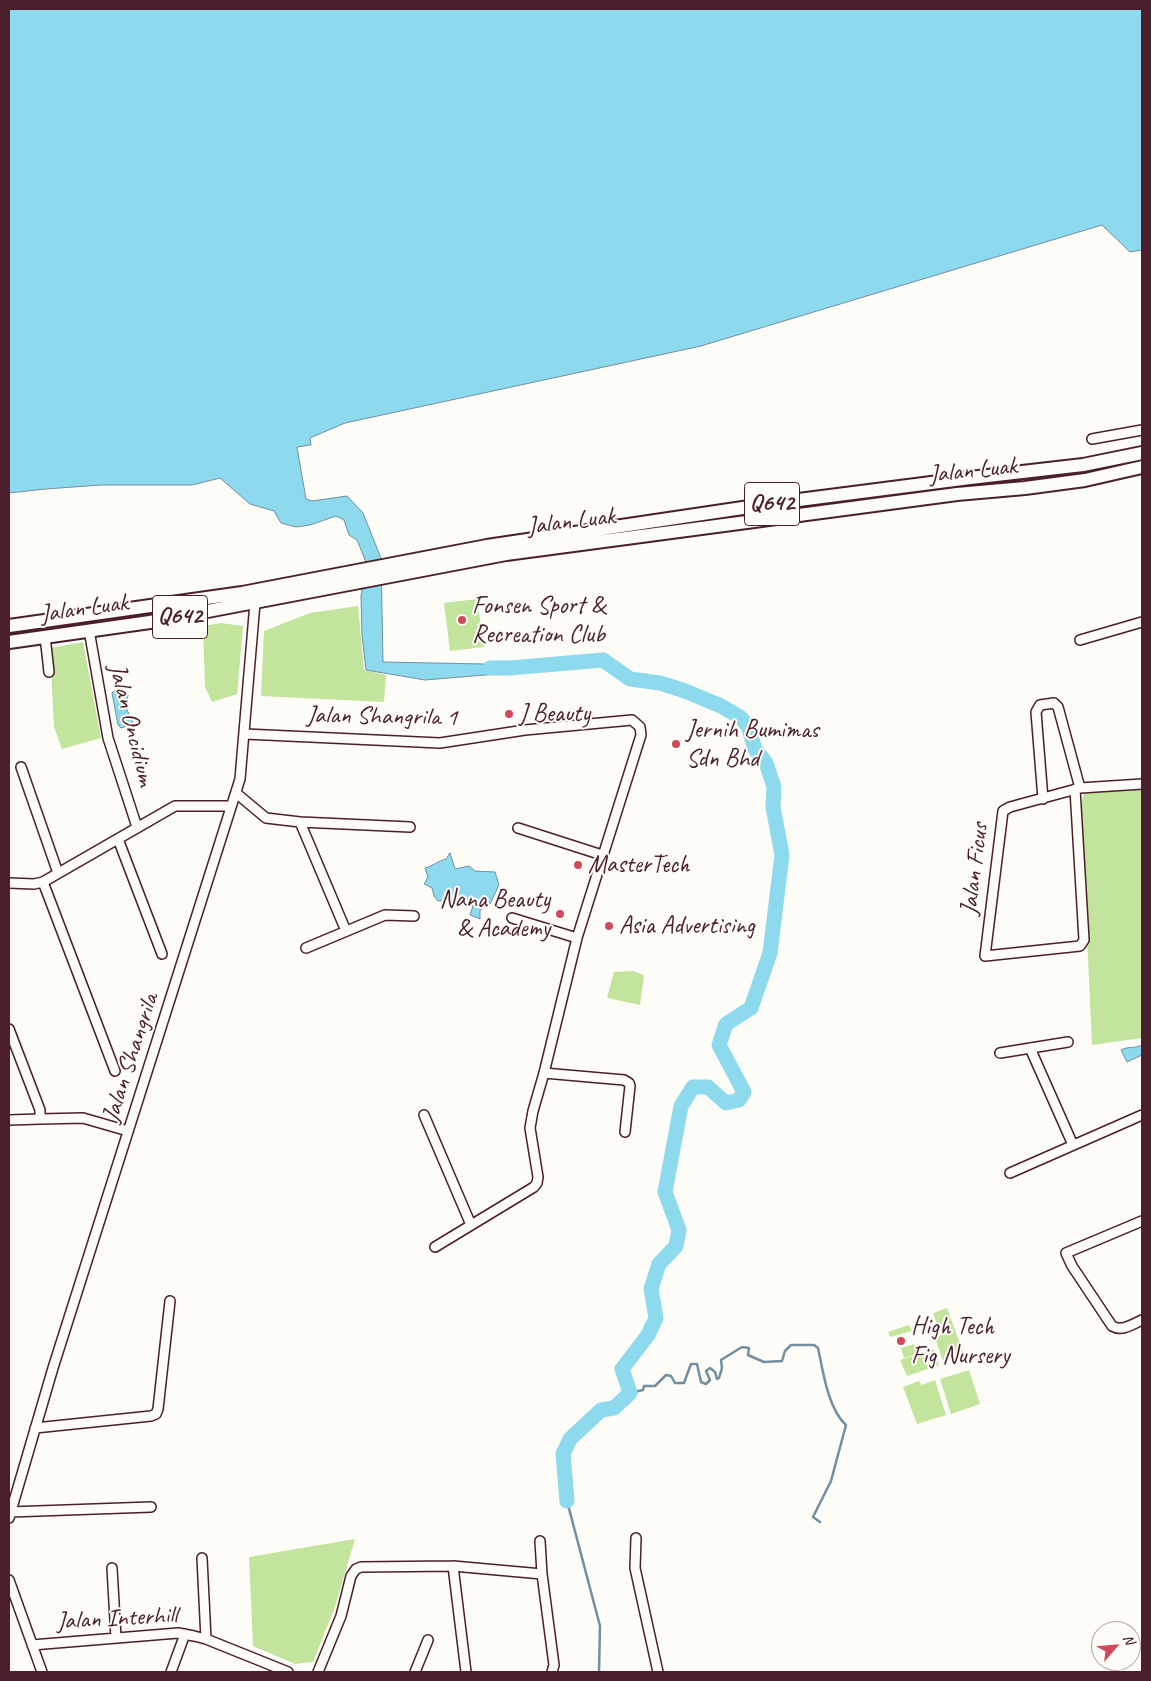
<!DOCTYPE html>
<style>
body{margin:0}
#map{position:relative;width:1151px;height:1681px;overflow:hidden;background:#fdfcf7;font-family:Caveat,sans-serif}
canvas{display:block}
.frame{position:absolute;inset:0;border:10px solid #4a1f2b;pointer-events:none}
.north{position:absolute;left:1091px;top:1621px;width:50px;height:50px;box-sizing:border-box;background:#fdfcf7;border:1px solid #b5a4a5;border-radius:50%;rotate:63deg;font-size:14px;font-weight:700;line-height:20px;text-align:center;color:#4a1f2b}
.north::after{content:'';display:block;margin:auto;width:18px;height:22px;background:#d1495b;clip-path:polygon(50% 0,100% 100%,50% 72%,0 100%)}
</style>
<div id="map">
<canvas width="1151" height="1681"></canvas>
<div class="frame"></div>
<div class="north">N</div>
</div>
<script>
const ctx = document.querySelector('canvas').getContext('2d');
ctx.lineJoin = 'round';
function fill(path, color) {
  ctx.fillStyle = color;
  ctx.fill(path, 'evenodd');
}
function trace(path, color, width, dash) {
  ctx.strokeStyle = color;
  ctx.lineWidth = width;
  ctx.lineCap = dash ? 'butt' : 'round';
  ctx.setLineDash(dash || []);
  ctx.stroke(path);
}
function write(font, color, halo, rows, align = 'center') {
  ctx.font = font + ' Caveat,sans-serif';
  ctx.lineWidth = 4;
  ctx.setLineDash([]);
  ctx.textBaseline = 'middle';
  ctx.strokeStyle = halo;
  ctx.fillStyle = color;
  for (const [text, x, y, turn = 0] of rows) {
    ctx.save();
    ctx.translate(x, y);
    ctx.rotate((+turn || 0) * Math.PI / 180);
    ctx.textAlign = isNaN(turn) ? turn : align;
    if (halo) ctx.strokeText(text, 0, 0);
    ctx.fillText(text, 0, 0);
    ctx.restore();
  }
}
const green = new Path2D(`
 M 477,599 L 484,647 L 450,651 L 444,603 Z
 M 358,606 L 364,670 L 386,675 L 384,702 L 261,696 L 264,631 L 310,613 Z
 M 221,623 L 243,626 L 237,694 L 212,702 L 205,687 L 203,626 Z
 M 83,642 L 101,738 L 62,749 L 54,727 L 50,648 Z
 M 1142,787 L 1142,1038 L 1092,1045 L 1081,806 L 1084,793 Z
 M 633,971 L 644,975 L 640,1005 L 607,998 L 614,972 Z
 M 947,1308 L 964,1355 L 943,1361 L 935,1338 L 941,1335 L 933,1313 Z
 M 909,1325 L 912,1331 L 890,1337 L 888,1332 Z
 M 914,1344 L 917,1354 L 904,1358 L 901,1348 Z
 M 934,1349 L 939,1365 L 907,1376 L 900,1360 Z
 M 969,1370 L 980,1404 L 951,1414 L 940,1379 Z
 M 935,1380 L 946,1415 L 917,1424 L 903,1387 L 919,1381 L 922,1385 Z
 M 355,1539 L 335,1607 L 313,1662 L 295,1664 L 253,1646 L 249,1557 Z`);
const water = new Path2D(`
 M 9,9 L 1142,9 L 1142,250 L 1130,252 L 1102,225 L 701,346 L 345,423 L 310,438 L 311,445 L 297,447 L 306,499 L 312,501 L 347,496 L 363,513 L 381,558 L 383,662 L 486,664 L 510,668 L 497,674 L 425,680 L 366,670 L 362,635 L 361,596 L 366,562 L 357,540 L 349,535 L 344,520 L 336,516 L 310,525 L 296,527 L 281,523 L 274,511 L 250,504 L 220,478 L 192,485 L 101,485 L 46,489 L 9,493 Z
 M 123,690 L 128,695 L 126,708 L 133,722 L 130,725 L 121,728 L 118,725 L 112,693 L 114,691 Z
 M 450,853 L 455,869 L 469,866 L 475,871 L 495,872 L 499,885 L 490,904 L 480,910 L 480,919 L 470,915 L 473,906 L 457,901 L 438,901 L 434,896 L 432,888 L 424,884 L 428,877 L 425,868 C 433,866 438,861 446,859 Z
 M 1142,1045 L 1142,1055 L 1127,1062 L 1121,1050 C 1128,1046 1135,1049 1142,1045 Z`);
const stream = new Path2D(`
 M 630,1393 L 643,1390 L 644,1386 L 655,1386 L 666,1375 L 671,1376 L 675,1383 L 684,1383 L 691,1364 L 697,1364 L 701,1382 L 706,1384 L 710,1380 L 706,1371 L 710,1368 L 715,1372 L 717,1379 L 719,1378 L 722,1368 L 721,1360 L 742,1347 L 749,1348 L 748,1355 L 764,1362 L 782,1361 L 785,1351 L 791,1345 L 814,1345 L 818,1348 C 823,1371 828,1409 846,1425 L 831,1481 L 813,1517 L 820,1522
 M 567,1501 L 600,1626 L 599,1672`);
const river = new Path2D(`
 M 490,668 L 510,668 L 603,660 L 630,679 L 660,683 L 685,691 L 721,706 L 740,717 L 748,726 L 755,749 L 766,763 L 774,787 L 773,807 L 782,855 L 770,953 L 751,1008 L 726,1024 L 719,1045 L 744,1092 L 739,1100 L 726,1103 L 708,1087 L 693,1087 L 681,1106 L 665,1192 L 679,1230 L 676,1246 L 659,1264 L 651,1289 L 656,1318 L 648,1335 L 622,1369 L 630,1393 L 614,1408 L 601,1410 L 570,1439 L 563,1454 L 567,1501`);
const street = new Path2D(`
 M 1092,439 L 1142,430
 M 89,630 L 108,738 L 137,827
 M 45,636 L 49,672
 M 1080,640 L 1142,622
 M 245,734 L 440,743 L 525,730 L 632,720 L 640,727 L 641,735 L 577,938 L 544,1073 L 533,1111 L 530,1128 L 538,1177 L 537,1183 L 534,1187 L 435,1247
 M 21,767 L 58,873
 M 1075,789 L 1084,940 L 1080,946 L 985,956 L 1003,811 L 1010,807 L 1080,788 L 1142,784
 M 236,793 L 266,818 L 300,822 L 346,931
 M 1043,799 L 1036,712 L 1040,705 L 1054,703 L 1058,707 L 1080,788
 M 300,822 L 410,827
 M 518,828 L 602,855
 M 118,839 L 162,954
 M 43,882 L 115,1071
 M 9,883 L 34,884 L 43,882 L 175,806 L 231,806
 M 512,918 L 577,938
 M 306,948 L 385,915 L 414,916
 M 9,1029 L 40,1110 L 40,1119 L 83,1118 L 128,1131
 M 1030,1048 L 1073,1145
 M 1000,1053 L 1068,1042
 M 544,1073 L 624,1080 L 629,1083 L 630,1086 L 625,1132
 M 424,1115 L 471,1225
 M 9,1120 L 40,1119
 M 1010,1173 L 1142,1115
 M 1142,1221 L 1066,1253 L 1072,1266 L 1112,1326 C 1122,1332 1133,1324 1142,1320
 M 35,1428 L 151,1416 L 156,1414 L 158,1409 L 170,1301
 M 10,1512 L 151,1507
 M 9,1518 L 53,1368 L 240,779 L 255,603
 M 636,1538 L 635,1568 L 658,1672
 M 540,1541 L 542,1574 L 554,1665 L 552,1672
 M 202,1558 L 206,1639
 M 453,1566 L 466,1672
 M 112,1568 L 116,1638
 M 9,1580 L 42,1672
 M 32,1645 L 178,1633 L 194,1636 L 206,1639 L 288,1672
 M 171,1672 L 185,1634
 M 318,1672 L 341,1616 L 351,1576 L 356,1569 L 361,1567 L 453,1566 L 542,1574
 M 415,1672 L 428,1640`);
const primary = new Path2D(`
 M 9,626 L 242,593 L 487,546 L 783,502 L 970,478 L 1083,465 L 1142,453
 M 9,642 L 150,622 L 506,554 L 957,494 L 1025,488 L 1085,480 L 1142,467`);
const markers = [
 [462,620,5,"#d1495b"],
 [509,714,5,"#d1495b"],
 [676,744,5,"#d1495b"],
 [578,865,5,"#d1495b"],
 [560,914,5,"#d1495b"],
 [609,926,5,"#d1495b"],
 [901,1341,5,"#d1495b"]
];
const shields = [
 [772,504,55],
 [180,617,55]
];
const shieldNames = [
 ["Q642",772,504],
 ["Q642",180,617]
];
const streetNames = [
 ["Jalan Luak",973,471,-6],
 ["Jalan Luak",571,522,-7],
 ["Jalan Luak",84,609,-8],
 ["Jalan Shangrila 1",382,717,1],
 ["Jalan Oncidium",131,725,76],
 ["Jalan Ficus",975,869,-83],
 ["Jalan Shangrila",131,1058,-72],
 ["Jalan Interhill",117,1619,-3]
];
const poiNames = [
 ["Fonsen Sport &",472,606],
 ["Recreation Club",472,635],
 ["J Beauty",519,714],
 ["Jernih Bumimas",686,730],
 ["Sdn Bhd",686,759],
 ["MasterTech",588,865],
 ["Nana Beauty",550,900,"right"],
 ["& Academy",550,929,"right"],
 ["Asia Advertising",619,926],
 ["High Tech",911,1327],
 ["Fig Nursery",911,1356]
];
fill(green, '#c2e49d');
fill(water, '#8dd9ed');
trace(water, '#728f9f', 1);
trace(stream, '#728f9f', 2.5);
trace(river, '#8dd9ed', 15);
trace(street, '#4a1f2b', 12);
trace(primary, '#4a1f2b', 16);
trace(street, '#fdfcf7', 9);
trace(primary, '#fdfcf7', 12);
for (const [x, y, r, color] of markers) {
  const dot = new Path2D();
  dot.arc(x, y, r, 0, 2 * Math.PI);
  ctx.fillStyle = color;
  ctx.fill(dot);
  trace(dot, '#fdfcf7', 2);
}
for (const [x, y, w] of shields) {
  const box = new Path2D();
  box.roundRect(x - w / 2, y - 21.5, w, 43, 4);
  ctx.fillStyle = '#fdfcf7';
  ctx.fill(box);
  trace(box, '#4a1f2b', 1);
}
write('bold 24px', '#4a1f2b', null, shieldNames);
write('25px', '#4a1f2b', '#fdfcf7', streetNames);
write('25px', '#4a1f2b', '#fdfcf7', poiNames, 'left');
</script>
